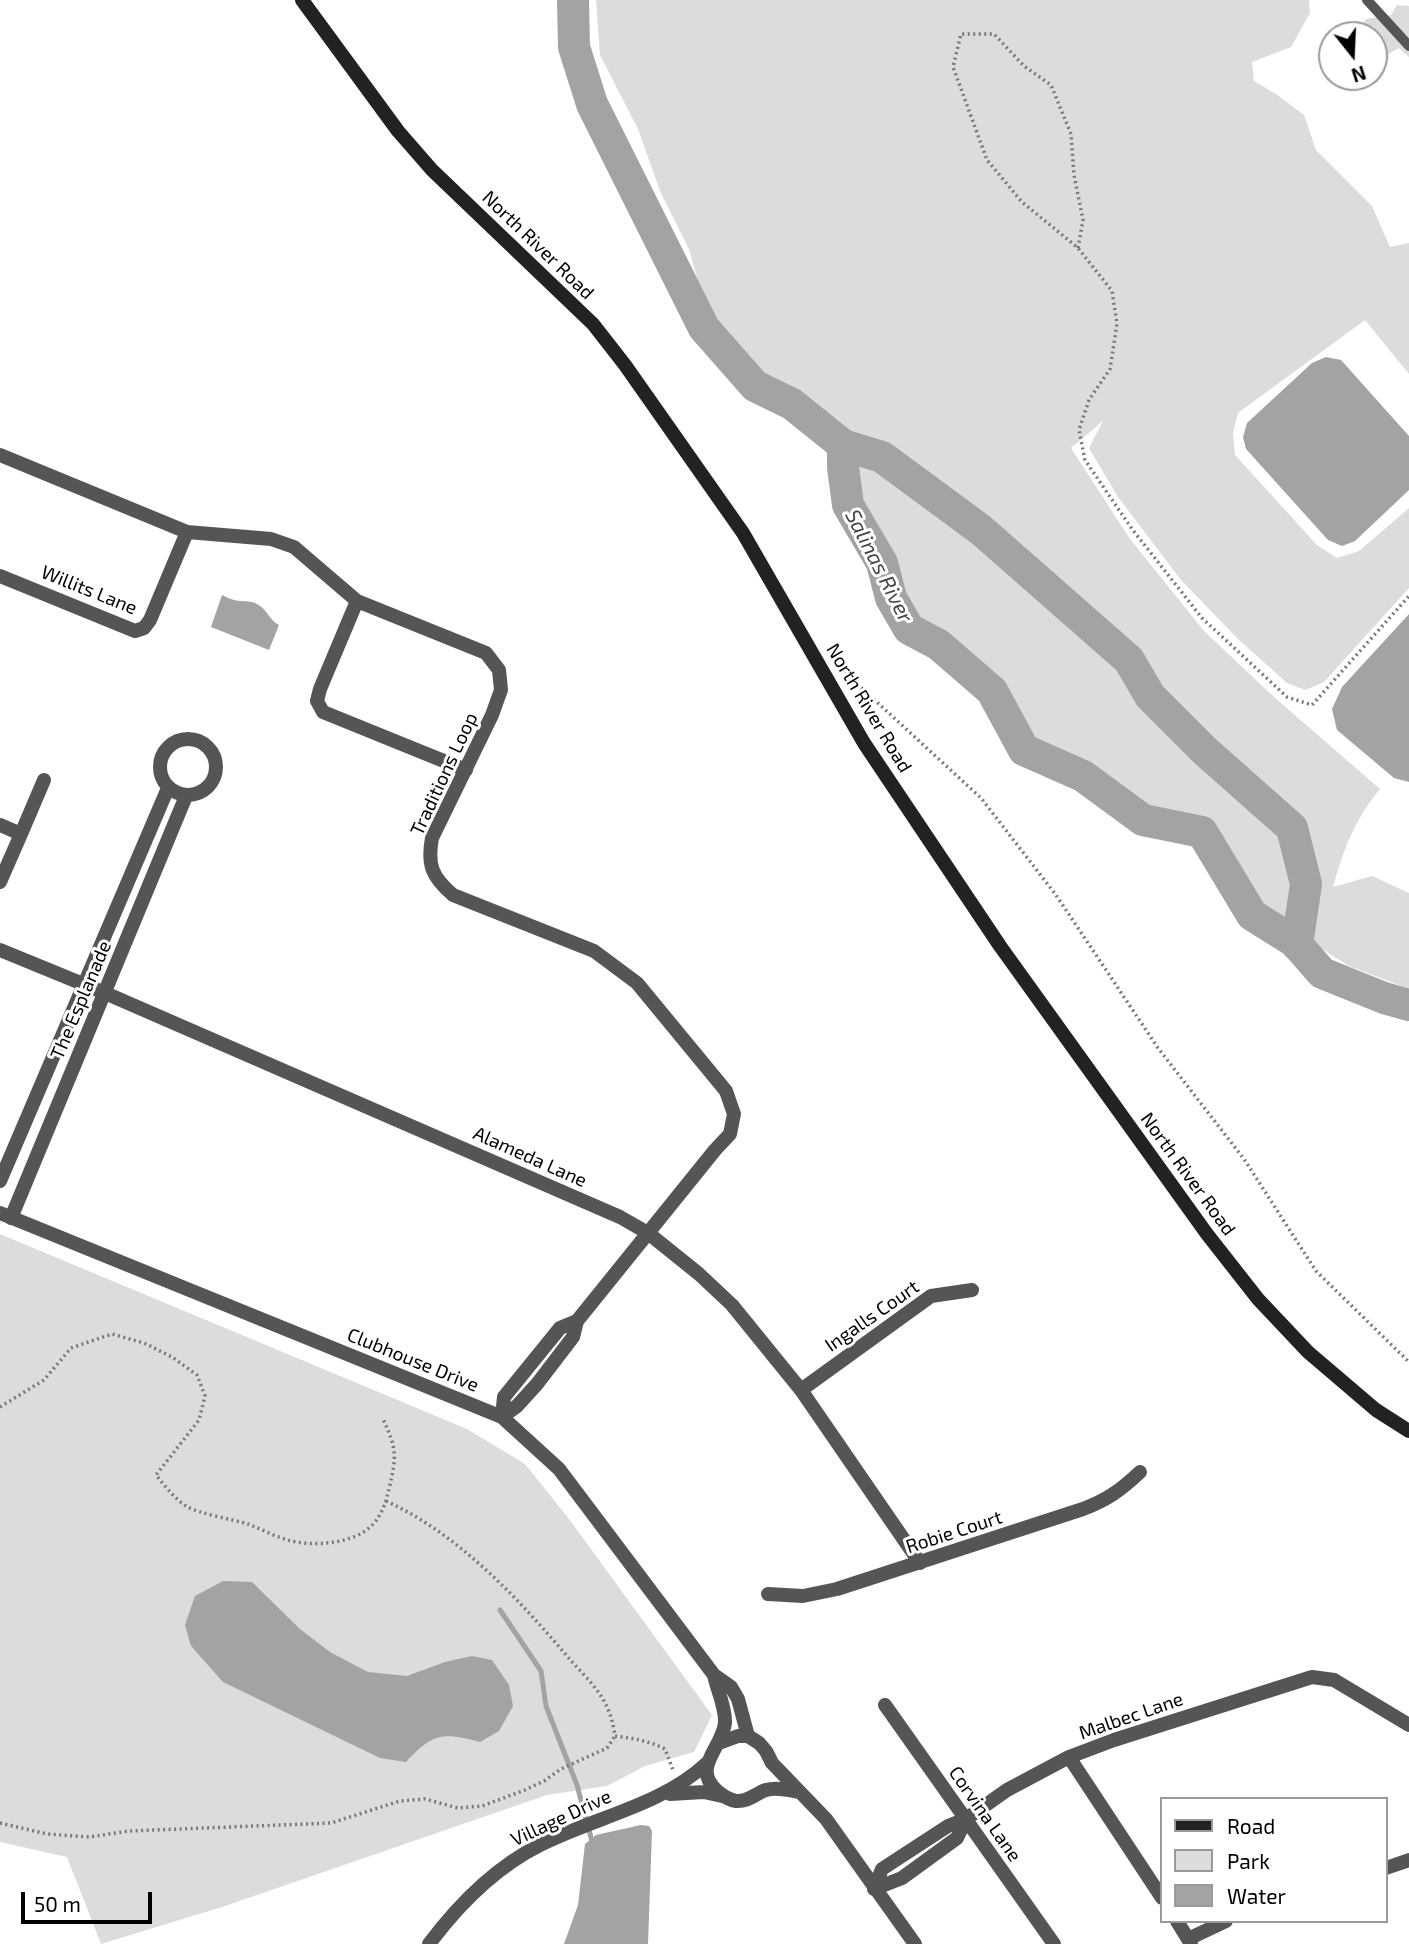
<!DOCTYPE html>
<style>
body{margin:0}
#map{position:relative;width:1409px;height:1944px;overflow:hidden;background:#fff;font-family:"Exo 2",sans-serif}
canvas{display:block}
.legend{position:absolute;left:1160px;top:1797px;width:228px;height:126px;box-sizing:border-box;background:#fff;border:2px solid #999;margin:0;padding:9px 12px;list-style:none;font-size:21px;color:#000}
.legend li{display:flex;align-items:center;gap:14px;height:35px}
.legend b{width:35px;border:2px solid #999}
.north{position:absolute;left:1318px;top:21px;width:70px;height:70px;box-sizing:border-box;background:#fff;border:2px solid #999;border-radius:50%;rotate:162deg;font-size:19px;font-weight:700;line-height:28px;text-align:center;color:#000}
.north::after{content:'';display:block;margin:auto;width:24px;height:32px;background:#000;clip-path:polygon(50% 0,100% 100%,50% 72%,0 100%)}
.scale{position:absolute;left:21px;top:1892px;width:131px;height:32px;box-sizing:border-box;border:4px solid #000;border-top:0;padding-left:9px;font-size:21px;line-height:24px;white-space:nowrap;color:#000;-webkit-text-stroke:5px #fff;paint-order:stroke}
</style>
<div id="map">
<canvas width="1409" height="1944"></canvas>
<ul class="legend">
<li><b style="height:9px;background:#222"></b>Road</li>
<li><b style="height:19px;background:#dcdcdc"></b>Park</li>
<li><b style="height:19px;background:#a3a3a3"></b>Water</li>
</ul>
<div class="north">N</div>
<div class="scale">50 m</div>
</div>
<script>
const ctx = document.querySelector('canvas').getContext('2d');
ctx.lineJoin = 'round';
function fill(path, color) {
  ctx.fillStyle = color;
  ctx.fill(path, 'evenodd');
}
function trace(path, color, width, dash) {
  ctx.strokeStyle = color;
  ctx.lineWidth = width;
  ctx.lineCap = dash ? 'butt' : 'round';
  ctx.setLineDash(dash || []);
  ctx.stroke(path);
}
function write(font, color, halo, rows, align = 'center') {
  ctx.font = font + ' "Exo 2",sans-serif';
  ctx.lineWidth = 6;
  ctx.setLineDash([]);
  ctx.textBaseline = 'middle';
  ctx.strokeStyle = halo;
  ctx.fillStyle = color;
  for (const [text, x, y, turn = 0] of rows) {
    ctx.save();
    ctx.translate(x, y);
    ctx.rotate((+turn || 0) * Math.PI / 180);
    ctx.textAlign = isNaN(turn) ? turn : align;
    if (halo) ctx.strokeText(text, 0, 0);
    ctx.fillText(text, 0, 0);
    ctx.restore();
  }
}
const green = new Path2D(`
 M 596,0 L 1309,0 L 1310,13 L 1291,47 L 1252,62 L 1254,81 L 1276,94 L 1304,115 L 1316,150 L 1372,206 L 1390,247 L 1409,243 L 1409,374 L 1365,320 L 1238,413 L 1233,433 L 1235,455 L 1317,545 L 1337,558 L 1359,551 L 1409,508 L 1409,588 L 1324,682 L 1305,690 L 1287,683 L 1238,639 L 1181,580 L 1118,497 L 1089,448 L 1103,421 L 1071,448 L 1130,539 L 1204,631 L 1274,697 L 1380,789 C 1354,821 1344,848 1333,887 L 1372,876 L 1409,893 L 1409,989 L 1349,966 L 1257,908 L 1202,823 L 1148,810 L 1080,763 L 1029,740 L 987,677 L 944,639 L 919,625 L 901,601 L 886,554 L 866,522 L 854,484 L 853,445 L 822,416 L 786,390 L 759,375 L 709,321 L 689,249 L 660,191 L 638,129 L 600,55 Z
 M 1397,5 L 1409,6 L 1409,57 L 1399,48 L 1374,62 L 1374,35 L 1354,35 L 1366,19 L 1391,15 Z
 M 0,1234 L 467,1429 L 525,1464 L 569,1519 L 712,1715 L 694,1752 L 645,1766 L 607,1786 L 547,1795 L 225,1906 L 101,1944 L 67,1857 L 0,1842 Z`);
const water = new Path2D(`
 M 1326,357 L 1341,360 L 1409,436 L 1409,490 L 1355,541 L 1342,546 L 1328,540 L 1246,449 L 1243,437 L 1247,423 L 1312,363 Z
 M 222,595 C 226,597 230,599 234,600 C 241,602 250,600 257,604 C 267,609 270,621 279,625 L 269,650 L 211,627 Z
 M 1409,614 L 1409,782 L 1394,778 L 1337,730 L 1332,709 L 1342,687 Z
 M 223,1581 L 252,1582 L 300,1629 L 330,1652 L 368,1672 L 407,1676 L 445,1662 L 472,1656 L 492,1660 L 509,1685 L 513,1706 L 499,1731 L 480,1742 C 442,1732 433,1733 406,1762 L 380,1758 L 223,1682 L 191,1646 L 185,1625 L 195,1596 Z
 M 641,1825 L 649,1826 L 652,1831 L 648,1944 L 564,1944 L 578,1905 L 585,1844 L 596,1835 Z`);
const stream = new Path2D(`
 M 500,1610 L 541,1671 L 546,1706 L 577,1785 L 593,1845`);
const river = new Path2D(`
 M 573,0 L 574,47 L 592,104 L 704,328 L 755,386 L 792,404 L 843,445 L 843,467 L 848,505 L 882,563 L 891,598 L 909,629 L 939,645 L 992,691 L 1024,750 L 1083,776 L 1143,820 L 1202,832 L 1252,915 L 1295,942 L 1322,973 L 1384,998 L 1409,1005
 M 843,445 L 882,457 L 981,530 L 1129,660 L 1150,696 L 1205,751 L 1292,828 L 1306,884 L 1297,945`);
const path = new Path2D(`
 M 1078,248 L 1083,220 L 1074,175 L 1071,134 L 1051,85 L 1024,66 L 994,34 L 961,34 L 953,67 L 987,160 L 1022,202 L 1078,248 L 1112,291 L 1117,324 L 1110,369 L 1089,400 L 1079,430 L 1085,460 L 1132,529 L 1202,618 L 1287,697 L 1312,705 L 1409,596
 M 841,669 L 981,798 L 1056,895 L 1158,1048 L 1244,1159 L 1316,1271 L 1409,1362
 M 0,1407 L 44,1380 L 71,1348 L 112,1334 L 144,1343 L 172,1357 L 197,1375 L 205,1396 L 199,1420 L 156,1475 C 165,1486 174,1498 186,1506 C 199,1514 232,1519 248,1524 C 261,1529 274,1536 288,1540 C 311,1547 352,1544 370,1527 C 381,1518 386,1502 389,1489 C 397,1455 397,1449 382,1417
 M 386,1501 C 458,1534 516,1596 567,1656 C 578,1669 592,1682 601,1696 C 609,1708 613,1722 615,1736 C 633,1738 649,1741 665,1749 L 673,1770
 M 0,1823 L 47,1834 L 89,1837 L 129,1831 L 331,1823 L 400,1801 L 425,1799 L 458,1808 L 482,1806 L 525,1790 L 544,1781 L 561,1769 L 607,1748 L 615,1736`);
const lane = new Path2D(`
 M 1367,0 L 1409,46`);
const street = new Path2D(`
 M 0,455 L 187,532 L 271,539 L 294,547 L 357,601 L 486,653 L 499,670 L 501,690 L 492,715 L 432,838 C 427,865 432,877 453,895 L 594,951 L 637,983 L 726,1091 L 734,1114 L 730,1134 L 715,1150 L 577,1321 L 573,1337 L 537,1384 L 517,1406 L 502,1417
 M 0,576 L 135,631 L 144,628 L 150,620 L 187,532
 M 357,601 L 320,689 L 317,701 L 323,712 L 466,770
 M160 767a28 28 0 1 1 56 0a28 28 0 1 1-56 0Z
 M 0,825 L 21,834 L 0,882
 M 21,834 L 44,780
 M 0,950 L 105,993 L 620,1217 L 648,1233 L 699,1274 L 732,1305 L 801,1390 L 920,1563
 M 0,1181 L 168,788
 M 0,1213 L 502,1417 L 559,1469 L 714,1675 L 731,1687 L 738,1699 L 748,1736
 M 11,1218 L 186,796
 M 801,1390 L 931,1296 L 972,1290
 M 502,1417 L 504,1397 L 560,1328 L 577,1321
 M 768,1594 L 803,1596 L 837,1589 L 1083,1509 C 1107,1500 1121,1490 1140,1472
 M 714,1675 C 717,1690 726,1708 725,1723 C 722,1749 691,1767 717,1791 C 723,1796 729,1800 736,1801 C 749,1802 756,1793 766,1790 C 776,1787 789,1790 799,1792
 M 885,1705 L 1054,1944
 M 719,1743 L 738,1736 L 748,1736 L 759,1743 L 766,1751 L 772,1763 L 826,1819 L 915,1944
 M 1069,1757 L 1162,1898
 M 670,1794 L 704,1792 L 722,1796
 M 1386,1868 L 1409,1860
 M 874,1889 L 882,1869 L 948,1826 L 966,1819 L 1007,1790 L 1069,1757 L 1114,1740 L 1312,1677 L 1334,1680 L 1409,1725
 M 874,1889 L 902,1878 L 957,1838 L 966,1819
 M 1177,1921 L 1191,1944
 M 1188,1939 L 1226,1921
 M 429,1944 C 459,1904 494,1868 540,1845 C 595,1817 661,1806 707,1763`);
const secondary = new Path2D(`
 M 302,0 L 398,131 L 432,170 L 593,324 L 625,365 L 743,533 L 864,743 L 1000,946 L 1207,1234 L 1258,1299 L 1308,1352 L 1376,1410 L 1409,1431`);
const streetNames = [
 ["North River Road",538,245,44],
 ["Willits Lane",89,590,22],
 ["North River Road",869,708,59],
 ["Traditions Loop",444,774,-65],
 ["The Esplanade",81,1000,-67],
 ["Alameda Lane",530,1157,24],
 ["North River Road",1188,1174,54],
 ["Ingalls Court",872,1316,-35],
 ["Clubhouse Drive",413,1360,22],
 ["Robie Court",954,1532,-18],
 ["Malbec Lane",1131,1716,-19],
 ["Corvina Lane",985,1814,55],
 ["Village Drive",561,1818,-25]
];
const waterNames = [
 ["Salinas River",879,566,63]
];
fill(green, '#dcdcdc');
fill(water, '#a3a3a3');
trace(stream, '#a3a3a3', 5);
trace(river, '#a3a3a3', 32);
trace(path, '#777', 3.5, [2, 3.5]);
trace(lane, '#555', 10);
trace(street, '#555', 14);
trace(secondary, '#222', 14);
write('19px', '#000', '#fff', streetNames);
write('italic 21px', '#444', '#fff', waterNames);
</script>
